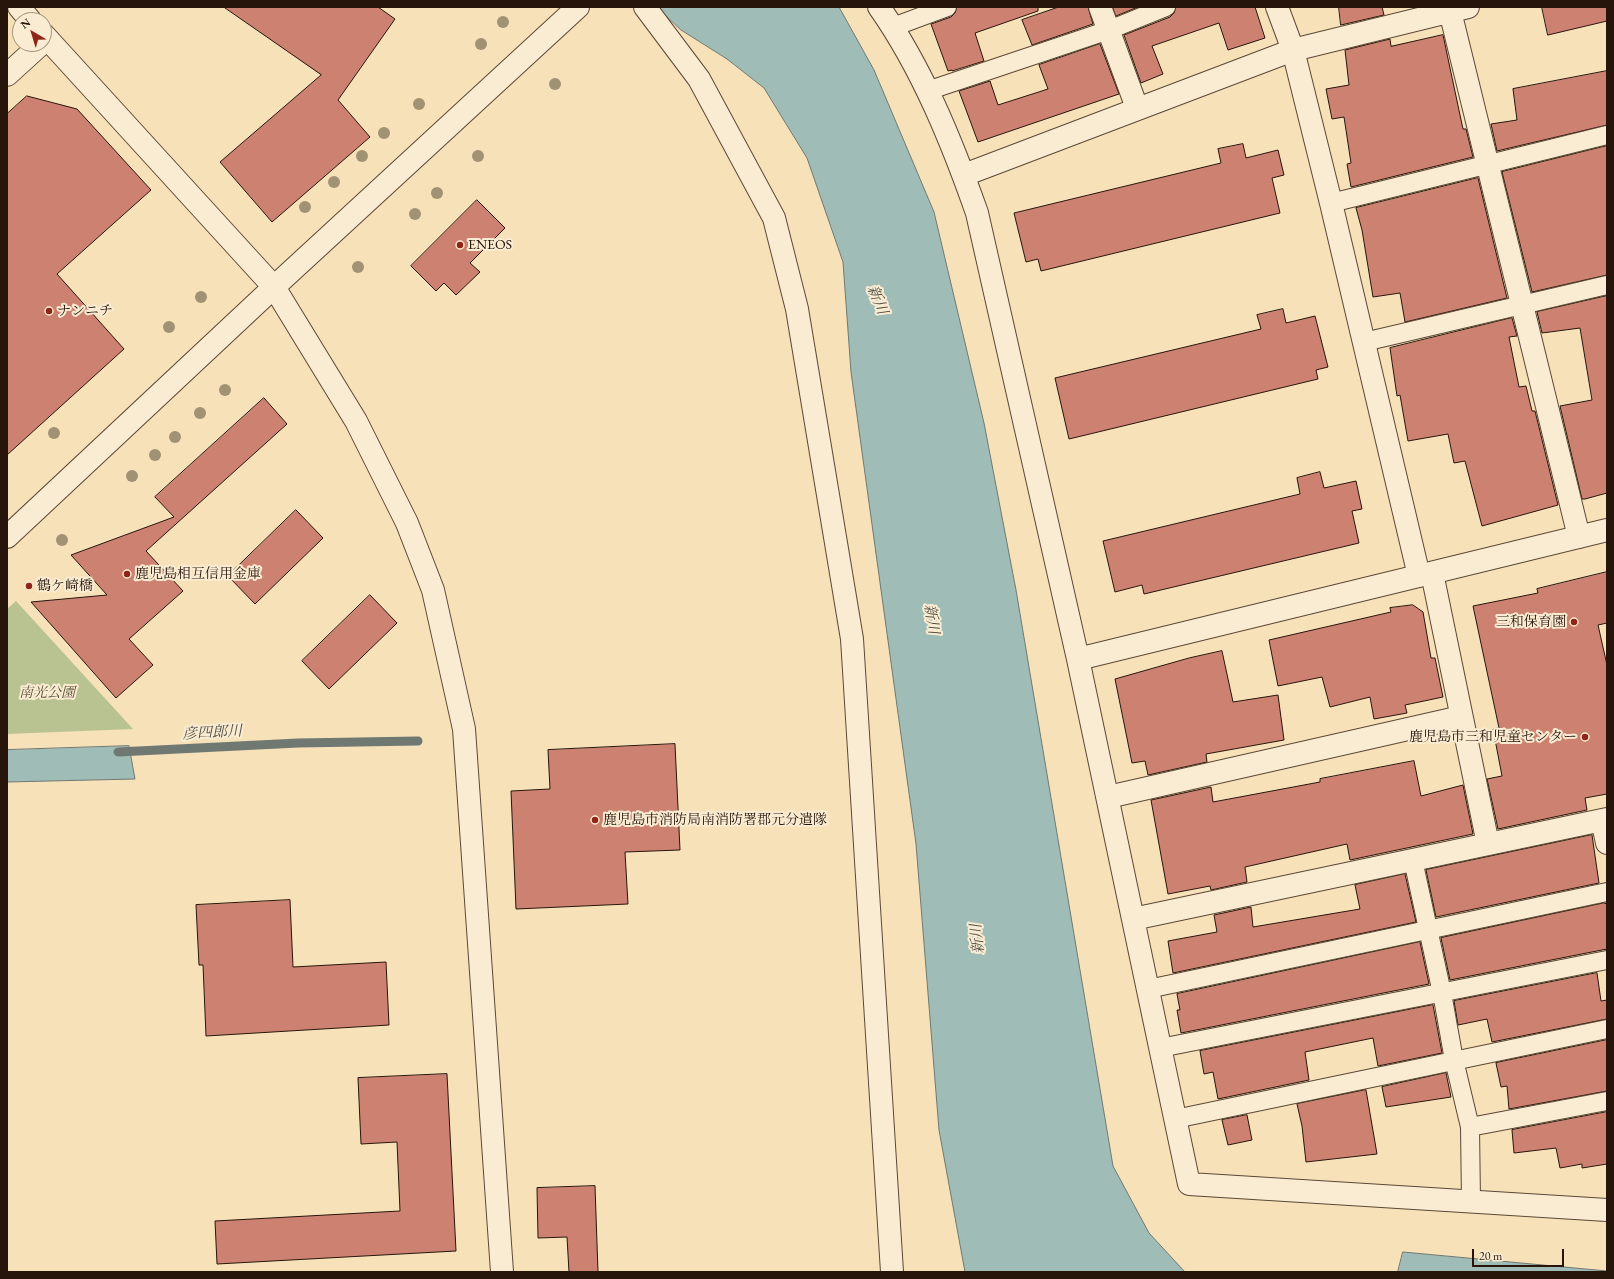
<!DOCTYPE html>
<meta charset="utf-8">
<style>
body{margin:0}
#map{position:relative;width:1614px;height:1279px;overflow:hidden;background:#f7e1b9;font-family:"EB Garamond",serif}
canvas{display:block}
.frame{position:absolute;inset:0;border:8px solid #27150b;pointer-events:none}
.north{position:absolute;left:12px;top:12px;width:40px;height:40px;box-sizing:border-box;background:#faecd2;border:1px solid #a69682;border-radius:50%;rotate:322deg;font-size:11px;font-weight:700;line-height:16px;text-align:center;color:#27150b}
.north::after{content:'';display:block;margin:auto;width:14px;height:18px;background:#8f2418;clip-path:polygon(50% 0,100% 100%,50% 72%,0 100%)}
.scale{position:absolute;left:1472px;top:1249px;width:92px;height:18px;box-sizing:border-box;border:2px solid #27150b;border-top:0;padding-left:5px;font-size:12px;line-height:14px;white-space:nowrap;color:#27150b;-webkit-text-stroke:3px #faecd2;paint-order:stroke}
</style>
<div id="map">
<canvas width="1614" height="1279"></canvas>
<div class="frame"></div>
<div class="north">N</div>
<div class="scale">20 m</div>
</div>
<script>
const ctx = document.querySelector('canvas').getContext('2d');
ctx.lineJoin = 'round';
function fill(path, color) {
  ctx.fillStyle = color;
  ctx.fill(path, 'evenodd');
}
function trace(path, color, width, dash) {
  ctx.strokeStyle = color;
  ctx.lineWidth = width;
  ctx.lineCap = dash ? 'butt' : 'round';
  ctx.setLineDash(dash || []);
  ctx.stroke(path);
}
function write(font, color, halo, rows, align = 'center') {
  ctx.font = font + ' "EB Garamond","Noto Serif JP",serif';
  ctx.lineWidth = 4;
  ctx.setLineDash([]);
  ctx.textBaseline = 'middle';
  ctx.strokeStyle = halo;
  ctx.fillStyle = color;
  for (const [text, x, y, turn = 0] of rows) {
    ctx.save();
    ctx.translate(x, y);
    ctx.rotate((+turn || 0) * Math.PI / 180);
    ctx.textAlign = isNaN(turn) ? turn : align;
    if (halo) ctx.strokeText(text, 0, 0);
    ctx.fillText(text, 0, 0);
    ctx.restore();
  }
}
const green = new Path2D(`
 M 16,601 L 133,729 L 7,734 L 7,609 Z`);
const water = new Path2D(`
 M 657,7 L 839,7 L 874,70 L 934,212 L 984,423 L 1016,590 L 1113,1166 L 1149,1233 L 1185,1272 L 965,1272 L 939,1130 L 916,844 L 851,372 L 843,262 L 807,158 L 764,88 L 727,59 L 681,30 Z
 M 129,746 L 135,779 L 7,782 L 7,750 Z
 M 1403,1252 L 1607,1271 L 1607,1272 L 1398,1272 Z`);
const stream = new Path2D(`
 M 118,752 L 298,743 L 418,741`);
const building = new Path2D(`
 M 224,7 L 378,7 L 395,19 L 338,100 L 370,137 L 272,222 L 220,162 L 321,75 Z
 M 957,7 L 1038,7 L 1038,11 L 975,33 L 984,61 L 952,71 L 952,70 L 948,71 L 931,24 L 951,17 L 955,13 Z
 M 1059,7 L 1088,7 L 1093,24 L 1032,45 L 1022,20 Z
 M 1113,7 L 1138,7 L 1116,16 Z
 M 1176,7 L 1255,7 L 1265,38 L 1228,50 L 1219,23 L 1152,46 L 1163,74 L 1141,83 L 1124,35 L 1170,17 L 1174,13 Z
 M 1339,7 L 1382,7 L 1384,15 L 1341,25 Z
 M 1542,7 L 1607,7 L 1607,21 L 1548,35 Z
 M 1443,35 L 1463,129 L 1466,129 L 1473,157 L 1351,187 L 1347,164 L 1351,163 L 1344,117 L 1332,119 L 1326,89 L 1349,85 L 1345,50 L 1390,39 L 1391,46 Z
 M 1100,44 L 1119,94 L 978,142 L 959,91 L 990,81 L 998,105 L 1048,89 L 1039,65 Z
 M 1607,71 L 1607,125 L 1497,151 L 1491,124 L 1517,120 L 1513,89 Z
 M 27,96 L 77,109 L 151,190 L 57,274 L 124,349 L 7,455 L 7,114 Z
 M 1243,144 L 1246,158 L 1278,150 L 1284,175 L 1272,178 L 1280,213 L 1041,271 L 1038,259 L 1026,262 L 1014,213 L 1221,163 L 1218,149 Z
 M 1607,146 L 1607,275 L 1532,292 L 1502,172 Z
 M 1478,178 L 1507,298 L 1405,322 L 1400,293 L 1373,297 L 1362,230 L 1356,208 Z
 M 477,200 L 505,228 L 470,263 L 480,272 L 456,295 L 444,283 L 436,291 L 411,266 Z
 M 1607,296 L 1607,493 L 1585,499 L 1582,499 L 1560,406 L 1592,400 L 1580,328 L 1542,333 L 1537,312 Z
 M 1283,309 L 1286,323 L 1315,316 L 1328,367 L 1316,370 L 1318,379 L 1069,439 L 1055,378 L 1261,329 L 1257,315 Z
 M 1512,318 L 1517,336 L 1509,337 L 1519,387 L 1526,386 L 1532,411 L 1535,411 L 1558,505 L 1482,526 L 1465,461 L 1454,463 L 1448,434 L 1408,441 L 1400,395 L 1397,396 L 1390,348 Z
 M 264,398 L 287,424 L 146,551 L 183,591 L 129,639 L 153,665 L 116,698 L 31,602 L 107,595 L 71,555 L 174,517 L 155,497 Z
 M 1320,472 L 1324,488 L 1356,481 L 1362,509 L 1352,511 L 1359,543 L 1144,594 L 1142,585 L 1115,592 L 1103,541 L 1300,494 L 1297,478 Z
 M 296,510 L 323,538 L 255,604 L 228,576 Z
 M 1607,572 L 1607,623 L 1598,625 L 1607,665 L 1607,794 L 1585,798 L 1587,810 L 1498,829 L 1487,779 L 1502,776 L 1493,729 L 1499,728 L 1473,606 L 1538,593 L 1537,589 Z
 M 370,595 L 397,623 L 329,689 L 302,661 Z
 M 1413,605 L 1423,612 L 1431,658 L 1435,658 L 1443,697 L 1405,705 L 1407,713 L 1374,719 L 1370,697 L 1330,707 L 1322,677 L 1278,686 L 1269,640 L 1391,612 L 1390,608 Z
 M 1222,651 L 1233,702 L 1278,695 L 1284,740 L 1206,754 L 1207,762 L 1148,775 L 1145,761 L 1132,763 L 1115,679 L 1189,658 Z
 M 675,744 L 680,850 L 625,852 L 628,904 L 516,909 L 511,791 L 550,789 L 548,750 Z
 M 1414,761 L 1421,796 L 1463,785 L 1473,834 L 1350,860 L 1347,844 L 1245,867 L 1247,882 L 1211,890 L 1210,886 L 1168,894 L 1151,800 L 1211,787 L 1213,802 L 1320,782 L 1320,779 Z
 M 1592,835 L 1599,883 L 1436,917 L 1426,870 Z
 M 1405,874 L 1416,922 L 1173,973 L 1168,941 L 1217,932 L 1214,915 L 1251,907 L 1253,927 L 1360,909 L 1355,885 Z
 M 290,900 L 293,967 L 386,962 L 389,1025 L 206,1036 L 203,965 L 199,965 L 196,905 Z
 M 1604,903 L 1607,904 L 1607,949 L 1450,980 L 1441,938 Z
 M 1420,942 L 1429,984 L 1181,1033 L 1177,1010 L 1180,1010 L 1177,994 Z
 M 1597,973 L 1601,1001 L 1607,1000 L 1607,1019 L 1492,1042 L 1487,1019 L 1458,1025 L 1454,1001 Z
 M 1433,1005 L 1442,1053 L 1378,1066 L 1373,1038 L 1305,1052 L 1309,1080 L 1218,1099 L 1213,1072 L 1204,1074 L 1200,1051 Z
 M 1607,1040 L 1607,1091 L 1509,1109 L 1507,1086 L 1501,1087 L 1496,1063 Z
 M 1446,1073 L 1451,1097 L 1386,1107 L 1382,1087 Z
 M 447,1074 L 456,1251 L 217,1264 L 215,1221 L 400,1211 L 397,1142 L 361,1144 L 358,1078 Z
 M 1366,1090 L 1377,1154 L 1306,1162 L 1302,1126 L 1297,1104 Z
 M 1607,1112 L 1607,1164 L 1582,1168 L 1582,1164 L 1560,1168 L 1556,1148 L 1514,1153 L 1512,1130 Z
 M 1247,1115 L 1252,1140 L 1228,1145 L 1222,1120 Z
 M 595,1186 L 598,1272 L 569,1272 L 567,1237 L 538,1238 L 537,1188 Z`);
const service = new Path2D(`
 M 893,27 L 947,7
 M 927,91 L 1109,30 L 1166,7
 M 1331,203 L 1607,135
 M 1364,342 L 1607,285
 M 1413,860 L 1442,993 L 1454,1060 L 1470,1127 L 1471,1201
 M 1148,989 L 1607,892
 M 1160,1048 L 1607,960
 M 1175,1119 L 1607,1029
 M 1470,1127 L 1607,1101`);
const minor = new Path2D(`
 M 19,7 L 30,20
 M 645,7 L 699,79 L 774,218 L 797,309 L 852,639 L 892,1272
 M 879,7 C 922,68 952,142 977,213 L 1078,659 L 1189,1184 L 1607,1210
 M 1100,7 L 1137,108
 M 1277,7 L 1293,50 L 1331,203 L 1419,576
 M 1449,7 L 1579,537
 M 44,35 L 274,287
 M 7,75 L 41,44
 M 964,175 L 1293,50 L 1468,7
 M 1432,573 L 1488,844
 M 1078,659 L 1607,530
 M 1108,797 L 1461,717
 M 1602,820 L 1607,843
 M 1133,919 L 1607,819`);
const tertiary = new Path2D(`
 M 274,287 L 356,421 L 407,523 L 433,590 L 464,729 L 502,1272
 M 7,537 L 274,287 L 578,7`);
const trees = [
 [503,22],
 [481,44],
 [555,84],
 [419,104],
 [384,133],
 [362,156],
 [478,156],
 [334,182],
 [437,193],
 [305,207],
 [415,214],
 [358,267],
 [201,297],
 [169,327],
 [225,390],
 [200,413],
 [54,433],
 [175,437],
 [155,455],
 [132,476],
 [62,540]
];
const markers = [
 [460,245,4,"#8f2418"],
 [49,311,4,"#8f2418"],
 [127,574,4,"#8f2418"],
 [29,586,4,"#8f2418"],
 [1574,622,4,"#8f2418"],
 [1585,737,4,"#8f2418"],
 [595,820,4,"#8f2418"]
];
const poiNames = [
 ["ENEOS",468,245],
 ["ナンニチ",57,311],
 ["鹿児島相互信用金庫",135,574],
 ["鶴ケ崎橋",37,586],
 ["三和保育園",1566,622,"right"],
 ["鹿児島市三和児童センター",1577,737,"right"],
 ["鹿児島市消防局南消防署郡元分遣隊",603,820]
];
const parkNames = [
 ["南光公園",47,693]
];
const waterNames = [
 ["新川",877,300,68],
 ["新川",931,619,81],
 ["彦四郎川",212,733,-3],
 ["新川",978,939,-96]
];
fill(green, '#b9c392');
fill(water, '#9fbcb7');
trace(water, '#6f7972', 1);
trace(stream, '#6f7972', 9);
fill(building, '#cd8271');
trace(building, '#27150b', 1);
trace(service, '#5b4836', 20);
trace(minor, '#5b4836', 24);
trace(tertiary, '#5b4836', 24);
trace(service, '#faecd2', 18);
trace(minor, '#faecd2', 22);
trace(tertiary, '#faecd2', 22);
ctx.fillStyle = '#a19273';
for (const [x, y] of trees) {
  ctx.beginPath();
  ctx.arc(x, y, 6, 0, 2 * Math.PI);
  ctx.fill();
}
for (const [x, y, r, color] of markers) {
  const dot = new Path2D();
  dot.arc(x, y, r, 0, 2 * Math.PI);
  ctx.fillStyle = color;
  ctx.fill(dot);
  trace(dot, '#faecd2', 1.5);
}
write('14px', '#27150b', '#faecd2', poiNames, 'left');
write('italic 14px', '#5a523a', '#faecd2', parkNames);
write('italic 15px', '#514f47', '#faecd2', waterNames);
</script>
